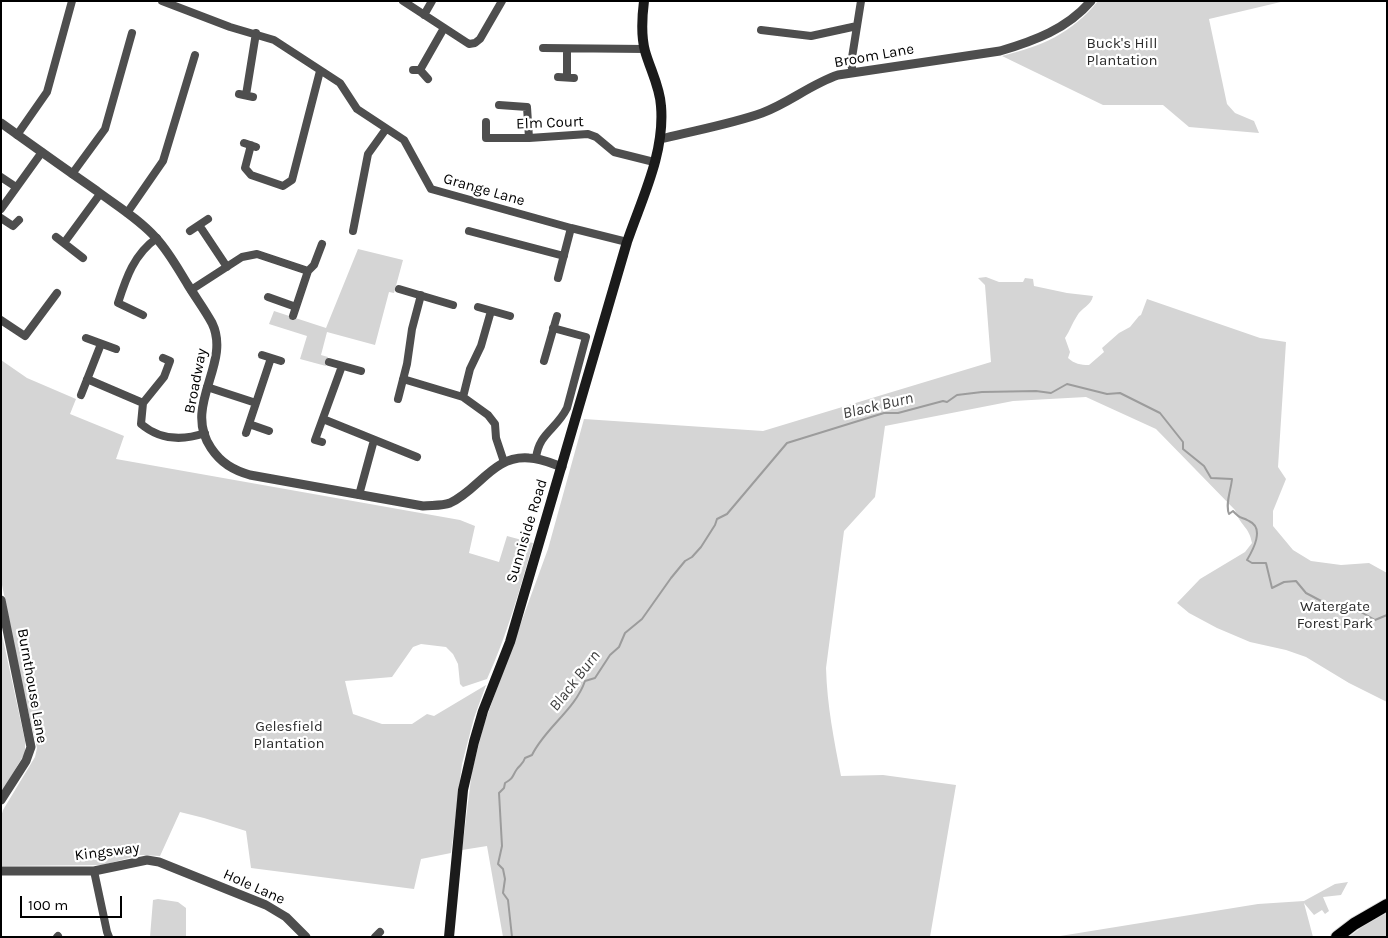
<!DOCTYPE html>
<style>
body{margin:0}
#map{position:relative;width:1388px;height:938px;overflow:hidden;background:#fff;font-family:Karla,sans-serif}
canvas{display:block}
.frame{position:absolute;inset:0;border:2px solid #000;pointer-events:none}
.scale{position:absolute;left:20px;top:896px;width:102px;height:22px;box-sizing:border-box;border:2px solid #000;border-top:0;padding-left:6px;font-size:15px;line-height:18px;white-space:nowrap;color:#000;-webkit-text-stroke:4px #fff;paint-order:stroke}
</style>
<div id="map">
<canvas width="1388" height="938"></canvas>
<div class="frame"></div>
<div class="scale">100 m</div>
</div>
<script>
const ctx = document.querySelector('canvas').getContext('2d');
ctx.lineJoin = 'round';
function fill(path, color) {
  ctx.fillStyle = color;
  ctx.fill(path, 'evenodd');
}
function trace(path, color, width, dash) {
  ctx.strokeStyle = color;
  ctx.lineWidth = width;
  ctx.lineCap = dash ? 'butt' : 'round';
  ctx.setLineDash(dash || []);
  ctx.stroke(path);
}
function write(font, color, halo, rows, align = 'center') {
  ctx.font = font + ' Karla,sans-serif';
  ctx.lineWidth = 4.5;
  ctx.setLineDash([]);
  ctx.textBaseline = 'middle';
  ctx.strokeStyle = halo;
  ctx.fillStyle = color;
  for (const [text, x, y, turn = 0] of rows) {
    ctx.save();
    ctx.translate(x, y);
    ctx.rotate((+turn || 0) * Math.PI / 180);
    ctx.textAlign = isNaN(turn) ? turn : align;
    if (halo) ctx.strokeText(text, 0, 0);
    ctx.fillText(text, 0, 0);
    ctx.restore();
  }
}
const green = new Path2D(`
 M 1098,1 L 1285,1 L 1209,19 L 1227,104 L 1235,113 L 1254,121 L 1259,133 L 1189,127 L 1163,105 L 1103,105 L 1002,56 C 1042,46 1071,34 1098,1 Z
 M 358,249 L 403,260 L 394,293 L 389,292 L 375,345 L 327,332 L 321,355 L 328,357 L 326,366 L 300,359 L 307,336 L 269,324 L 274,311 L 326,328 Z
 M 986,277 L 999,282 L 1023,282 L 1025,278 L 1033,279 L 1034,286 L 1067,293 L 1093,296 C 1091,306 1081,308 1077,316 C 1072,323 1070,331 1065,338 L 1070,352 L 1068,358 C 1075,364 1080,365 1089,365 L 1104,352 L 1102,348 L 1119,333 L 1130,327 L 1139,316 L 1141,315 L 1147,299 L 1260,338 L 1286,342 L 1278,467 L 1286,479 L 1273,511 L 1273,526 L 1293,550 L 1311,561 L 1341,565 L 1369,563 L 1387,573 L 1387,702 L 1349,683 L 1306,657 L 1286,650 L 1250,642 L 1217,628 L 1189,613 L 1177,603 L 1200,579 L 1245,552 L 1252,543 C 1249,526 1240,526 1235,510 L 1156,429 L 1086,397 L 1013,401 L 885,426 L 875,497 L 844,531 L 826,668 C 827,705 834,740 841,776 L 883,775 L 956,785 L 930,937 L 503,937 L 487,846 L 462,850 L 472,771 L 484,724 L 548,549 L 584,419 L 763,431 L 991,362 L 985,285 L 978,278 Z
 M 1,360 L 27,378 L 76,399 L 70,414 L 124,436 L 116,459 L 460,520 L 475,526 L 469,553 L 499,562 L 507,536 L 533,543 C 520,589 507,635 487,679 L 463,687 L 460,684 L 458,664 L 453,654 L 446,647 L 421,644 L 413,647 L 392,677 L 345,681 L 353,714 L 382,724 L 412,724 L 427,714 L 434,716 L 486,685 L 474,718 L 462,764 L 451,853 L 421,859 L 414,889 L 251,868 L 246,831 L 204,818 L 180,812 L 160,856 L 140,855 L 103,865 L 1,866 L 1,817 L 3,810 L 35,757 L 37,748 L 26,702 L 1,580 Z
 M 1,630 L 25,741 L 25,753 L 1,793 Z
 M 1348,882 L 1341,895 L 1323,897 L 1329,911 L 1325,914 L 1322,910 L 1314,915 L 1304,903 L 1313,937 L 1054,937 L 1258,904 L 1304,901 L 1335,884 Z
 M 158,899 L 178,902 L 186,908 L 186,937 L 150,937 L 153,900 Z
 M 1387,913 L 1387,937 L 1349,937 L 1367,923 Z`);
const stream = new Path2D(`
 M 512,937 L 508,900 L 503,893 L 505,879 L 503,869 L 498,864 L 502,846 L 499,793 L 504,788 L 505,783 C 514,778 512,776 517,769 C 521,764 523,764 525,758 L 532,755 C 545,728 575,710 585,681 L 595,678 L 610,655 L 619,647 L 625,633 L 642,619 L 671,578 L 685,561 L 692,557 L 701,547 L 715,525 L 717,519 L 727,514 L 787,443 L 884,413 L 898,413 L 943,401 L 947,402 L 957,395 L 982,392 L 1036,391 L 1051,393 L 1067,384 L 1107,394 L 1120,393 L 1160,413 L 1183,442 L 1183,449 L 1204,466 L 1211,478 L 1232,479 C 1231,490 1225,504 1229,514 L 1233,511 C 1241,520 1240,516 1249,521 C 1265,528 1253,550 1247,560 L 1252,563 L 1266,563 L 1272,588 L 1284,582 L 1296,581 L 1306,593 L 1325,603 L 1345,611 L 1361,612 L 1375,620 L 1387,615`);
const minor = new Path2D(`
 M 162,1 L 230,27 L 274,40 L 340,83 L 357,109 L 404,140 L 431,189 L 571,228 L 627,242
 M 403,1 L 469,44 L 475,43 L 480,39 L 502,1
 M 424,15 L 432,1
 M 761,30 L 811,36 L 857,26
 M 543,48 L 645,49
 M 413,70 L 420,70 L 428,79
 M 420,70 L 444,28
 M 853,72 L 851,64 L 861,1
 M 558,77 L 574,78
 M 567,77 L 567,49
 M 239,94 L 253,97
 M 246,95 L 256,33
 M 499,105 L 527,107 L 529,138
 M 486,122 L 486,138 L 529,138 L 588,134 L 596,137 L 614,152 L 654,162
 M 17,135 L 47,92 L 72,1
 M 244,143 L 256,147
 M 251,145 L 245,168 L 251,175 L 283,186 L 292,180 L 320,71
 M 72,174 L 105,129 L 132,33
 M 1,177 L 16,187
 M 1,209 L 42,152
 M 127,213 L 163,161 L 195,55
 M 1,218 L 13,226 L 19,220
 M 199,225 L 227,267
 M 190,231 L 208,219
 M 353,231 L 368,154 L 386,129
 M 469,231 L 564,256
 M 56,237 L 83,258
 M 64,243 L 100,194
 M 558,278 L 571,228
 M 399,289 L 453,305
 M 191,290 L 242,257 L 257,254 L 308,271
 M 268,297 L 296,307
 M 478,307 L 510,316
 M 143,315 L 118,303 C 126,278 134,254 157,238
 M 293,316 L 308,271 L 314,265 L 322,244
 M 1,320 L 25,336 L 57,293
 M 86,338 L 116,349
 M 262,355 L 281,361
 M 163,358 L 170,361 L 164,377 L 143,403 L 141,424 C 160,440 182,441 205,433
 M 544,361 L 557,316
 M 329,362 L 361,371
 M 87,379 L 143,403
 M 403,379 L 463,397 L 488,415 L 495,424 L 496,438 L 504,462
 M 207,387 L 256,403
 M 81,395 L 101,344
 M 463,397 L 470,369 L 481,346 L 491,311
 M 398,399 L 407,364 L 412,329 L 421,295
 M 323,419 L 417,457
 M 249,424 L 269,431
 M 246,433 L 271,358
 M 322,442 L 315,440 L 342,366
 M 536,458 C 539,433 556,430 567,408 L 586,337 L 553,328
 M 359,495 L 374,440
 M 94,871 L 107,932 L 109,937
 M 57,937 L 58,936
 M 375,937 L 380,932`);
const tertiary = new Path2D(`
 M 1,123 C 33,146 65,169 97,191 C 117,206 139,219 156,238 C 169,252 178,269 188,285 C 196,298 205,310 212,323 C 232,364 182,405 211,448 C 221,463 233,470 250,475 L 423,506 C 432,505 442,506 450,503 C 479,490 493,455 529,458 C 540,458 551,463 562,467
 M 660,138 L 665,138 C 697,130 731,124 762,113 C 789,103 811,84 838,75 L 1000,51 C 1034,41 1067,29 1091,1
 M 1,600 L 31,747 L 26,761 L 1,800
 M 1,871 L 94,871 L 147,860 L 159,862 L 266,905 L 286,917 L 306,937`);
const secondary = new Path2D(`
 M 449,937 L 463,790 L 474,742 L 483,711 L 510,642 L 627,242 C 642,198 665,153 661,106 C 660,87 650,69 645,51 C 641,36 642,17 644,1`);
const trunk = new Path2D(`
 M 1337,937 L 1354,924 L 1387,905`);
const parkNames = [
 ["Buck's Hill",1122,44],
 ["Plantation",1122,61],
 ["Watergate",1335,607],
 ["Forest Park",1335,624],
 ["Gelesfield",289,727],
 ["Plantation",289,744]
];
const streetNames = [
 ["Broom Lane",874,56,-10],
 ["Elm Court",550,123,-2],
 ["Grange Lane",484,190,16],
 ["Broadway",196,381,-79],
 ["Sunniside Road",527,531,-73],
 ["Burnthouse Lane",32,686,80],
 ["Kingsway",107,852,-7],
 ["Hole Lane",254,887,24]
];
const waterNames = [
 ["Black Burn",878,406,-13],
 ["Black Burn",575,681,-52]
];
fill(green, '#d5d5d5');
trace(stream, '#9c9c9c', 2);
trace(trunk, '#dbdbdb', 14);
trace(minor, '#4e4e4e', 8);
trace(tertiary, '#4e4e4e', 9);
trace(secondary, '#1b1b1b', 10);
trace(trunk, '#000', 12);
write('15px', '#2c2c2c', '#fff', parkNames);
write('15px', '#000', '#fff', streetNames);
write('italic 16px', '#3d3d3d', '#fff', waterNames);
</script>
